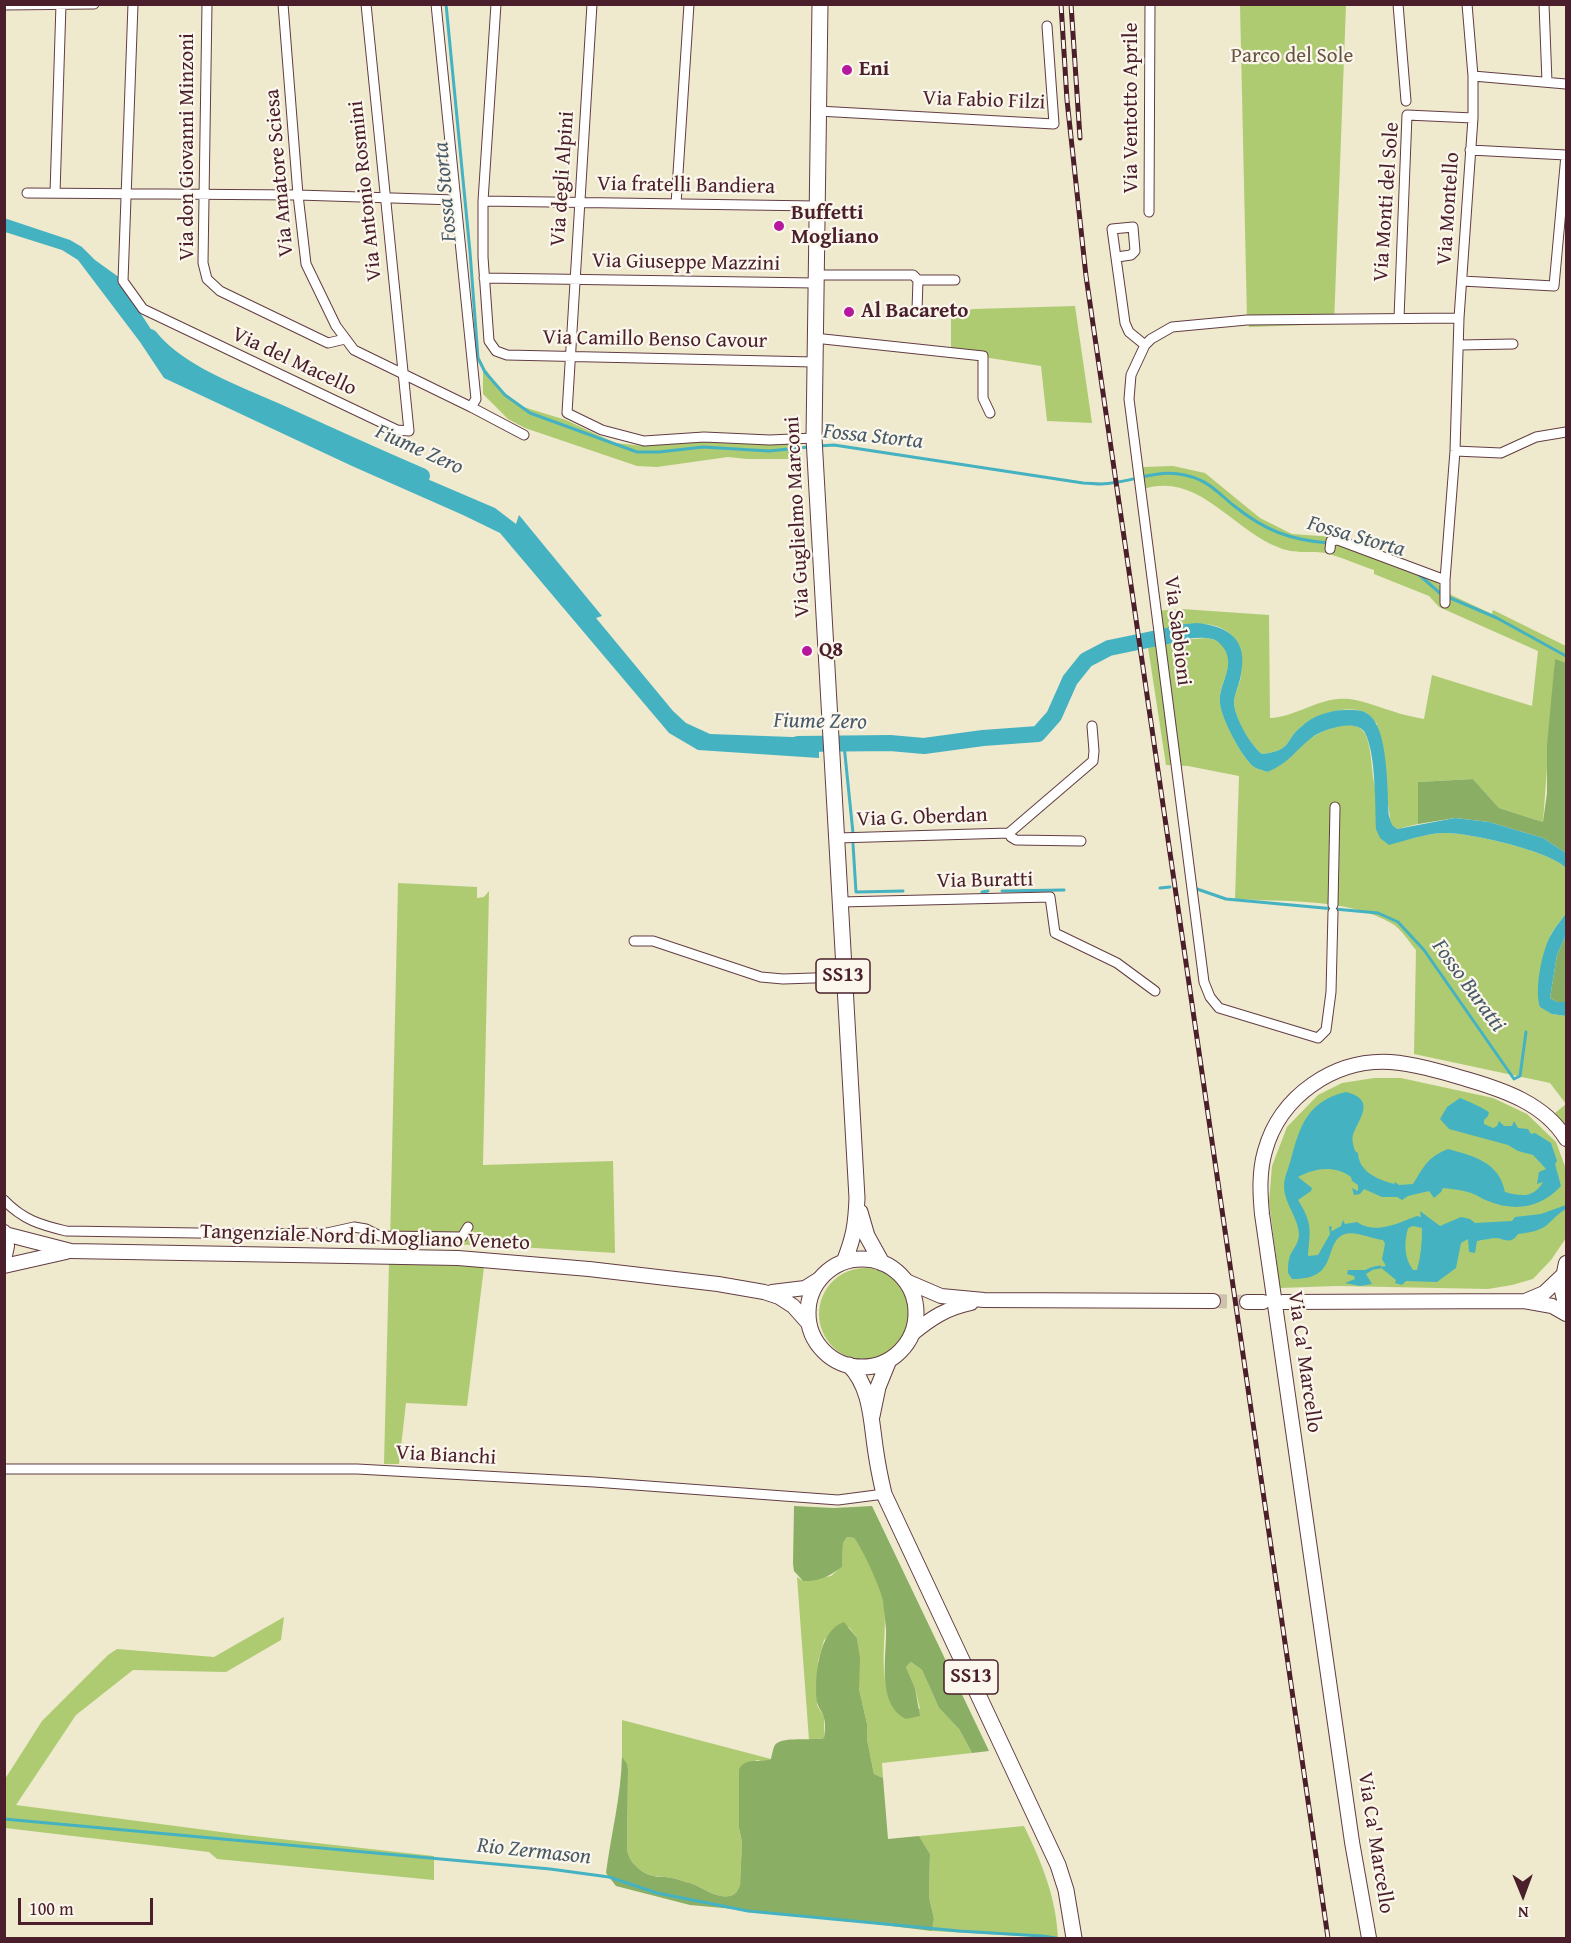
<!DOCTYPE html>
<style>
body{margin:0}
#map{position:relative;width:1571px;height:1943px;overflow:hidden;background:#efe9ce;font-family:"Gentium Book Plus",serif}
canvas{display:block}
.frame{position:absolute;inset:0;border:6px solid #4a1f2b;pointer-events:none}
.north{position:absolute;left:1493px;top:1865px;width:60px;height:60px;-webkit-text-stroke:4px #fbf7ec;paint-order:stroke;rotate:179deg;font-size:16px;font-weight:700;line-height:24px;text-align:center;color:#4a1f2b}
.north::after{content:'';display:block;margin:auto;width:21px;height:27px;background:#4a1f2b;clip-path:polygon(50% 0,100% 100%,50% 72%,0 100%)}
.scale{position:absolute;left:18px;top:1898px;width:135px;height:27px;box-sizing:border-box;border:3px solid #4a1f2b;border-top:0;padding-left:8px;font-size:18px;line-height:21px;white-space:nowrap;color:#4a1f2b;-webkit-text-stroke:4px #fbf7ec;paint-order:stroke}
</style>
<div id="map">
<canvas width="1571" height="1943"></canvas>
<div class="frame"></div>
<div class="north">N</div>
<div class="scale">100 m</div>
</div>
<script>
const ctx = document.querySelector('canvas').getContext('2d');
ctx.lineJoin = 'round';
function fill(path, color) {
  ctx.fillStyle = color;
  ctx.fill(path, 'evenodd');
}
function trace(path, color, width, dash) {
  ctx.strokeStyle = color;
  ctx.lineWidth = width;
  ctx.lineCap = dash ? 'butt' : 'round';
  ctx.setLineDash(dash || []);
  ctx.stroke(path);
}
function write(font, color, halo, rows, align = 'center') {
  ctx.font = font + ' "Gentium Book Plus",serif';
  ctx.lineWidth = 4.5;
  ctx.setLineDash([]);
  ctx.textBaseline = 'middle';
  ctx.strokeStyle = halo;
  ctx.fillStyle = color;
  for (const [text, x, y, turn = 0] of rows) {
    ctx.save();
    ctx.translate(x, y);
    ctx.rotate((+turn || 0) * Math.PI / 180);
    ctx.textAlign = isNaN(turn) ? turn : align;
    if (halo) ctx.strokeText(text, 0, 0);
    ctx.fillText(text, 0, 0);
    ctx.restore();
  }
}
const green = new Path2D(`
 M 1240,5 L 1346,5 L 1334,324 L 1249,327 L 1247,319 Z
 M 1075,306 L 1092,423 L 1047,421 L 1041,366 L 951,352 L 951,313 L 974,309 Z
 M 483,369 L 487,371 L 499,389 L 520,406 L 566,420 L 615,443 L 644,446 L 684,441 L 800,441 L 801,456 L 792,459 L 747,459 L 728,457 L 657,467 L 637,466 L 525,428 L 508,419 L 483,394 Z
 M 1173,466 L 1205,473 L 1260,518 L 1292,534 L 1334,537 L 1435,580 L 1445,592 L 1492,614 L 1493,610 L 1566,646 L 1566,663 L 1555,660 L 1543,822 L 1499,808 L 1473,779 L 1418,782 L 1418,824 L 1397,829 L 1391,825 L 1377,724 C 1374,721 1371,716 1368,714 C 1352,703 1315,714 1302,726 C 1283,741 1294,750 1262,754 C 1251,746 1234,717 1234,703 C 1234,693 1240,685 1241,676 C 1247,617 1202,619 1159,630 L 1155,611 L 1182,609 L 1269,615 L 1270,718 C 1294,717 1314,701 1338,699 C 1356,697 1375,706 1392,711 C 1403,715 1414,717 1424,719 L 1432,675 L 1532,706 L 1538,651 L 1439,607 L 1429,596 L 1374,574 L 1374,570 C 1358,565 1342,557 1325,553 C 1310,550 1298,555 1280,548 C 1231,530 1198,469 1140,490 L 1138,470 L 1144,467 Z
 M 1206,638 C 1214,639 1220,641 1225,649 C 1236,668 1218,683 1220,702 C 1221,717 1242,758 1254,767 C 1257,769 1263,770 1267,772 C 1292,762 1298,744 1318,734 C 1329,728 1351,720 1361,729 C 1372,738 1371,769 1374,782 C 1378,803 1384,824 1389,844 C 1407,840 1425,834 1443,833 C 1468,832 1550,851 1566,868 L 1566,913 L 1551,934 L 1543,961 L 1552,1014 L 1566,1016 L 1566,1125 L 1555,1113 L 1566,1104 L 1550,1083 L 1414,1054 L 1416,950 C 1409,942 1401,928 1391,923 C 1349,898 1283,902 1235,899 L 1239,776 L 1188,766 L 1166,765 L 1148,647 L 1181,640 Z
 M 398,883 L 477,887 L 477,898 L 484,897 L 489,891 L 483,1165 L 613,1161 L 615,1253 L 487,1245 L 390,1244 Z
 M 1374,1078 L 1401,1078 L 1493,1098 L 1527,1114 L 1556,1142 L 1566,1169 L 1566,1238 L 1551,1260 L 1533,1279 L 1512,1285 L 1488,1289 L 1337,1286 L 1280,1288 L 1269,1202 L 1272,1166 L 1287,1127 L 1318,1095 L 1342,1083 Z
 M 389,1263 L 484,1267 L 467,1406 L 406,1403 L 399,1464 L 384,1464 Z
 M819 1314a46 46 0 1 1 92 0a46 46 0 1 1-92 0Z
 M 847,1537 L 854,1538 L 859,1543 C 867,1561 879,1580 883,1599 C 889,1631 877,1667 890,1697 L 920,1709 L 915,1688 L 906,1667 L 911,1662 L 922,1670 L 939,1708 L 959,1729 L 972,1753 L 882,1763 L 883,1778 L 874,1774 L 867,1739 L 867,1724 L 859,1689 L 858,1646 L 857,1638 L 849,1627 L 830,1635 L 824,1640 L 818,1661 L 817,1705 L 824,1717 L 824,1738 L 809,1740 L 797,1577 L 803,1581 L 831,1576 L 842,1566 L 843,1543 Z
 M 284,1617 L 281,1640 L 226,1672 L 133,1670 L 76,1715 L 16,1805 L 244,1835 L 434,1856 L 434,1880 L 217,1859 L 209,1852 L 5,1828 L 5,1779 L 42,1721 L 108,1655 L 117,1649 L 214,1657 Z
 M 622,1720 L 771,1759 L 764,1762 L 757,1760 L 739,1769 L 739,1828 L 742,1842 L 740,1887 C 738,1890 735,1895 730,1896 C 716,1899 702,1887 690,1883 C 684,1882 678,1879 672,1878 C 663,1876 653,1878 645,1873 C 635,1867 628,1859 627,1848 L 628,1771 L 622,1757 Z
 M 1024,1826 C 1042,1863 1056,1897 1058,1938 L 932,1931 L 934,1919 L 929,1897 L 930,1854 L 919,1836 Z`);
const forest = new Path2D(`
 M 1555,659 L 1566,663 L 1566,853 L 1543,838 L 1489,822 L 1455,818 L 1418,824 L 1418,782 L 1473,779 L 1499,808 L 1543,822 L 1547,793 L 1547,745 Z
 M 1566,935 L 1566,1002 L 1557,1002 L 1550,998 L 1557,955 Z
 M 794,1506 L 834,1508 L 872,1506 L 989,1751 L 972,1753 L 959,1729 L 939,1708 L 922,1670 L 911,1662 L 906,1667 L 915,1688 L 920,1716 L 906,1719 C 876,1704 887,1656 886,1629 C 885,1620 884,1610 883,1601 C 881,1589 862,1547 854,1538 L 847,1537 L 843,1543 L 842,1567 C 829,1576 819,1582 803,1581 L 794,1571 L 793,1564 Z
 M 844,1622 L 857,1638 L 860,1659 L 859,1689 L 867,1724 L 867,1739 L 874,1774 L 883,1778 L 888,1839 L 919,1836 L 930,1854 L 929,1897 L 934,1919 L 932,1931 L 800,1915 L 690,1905 L 616,1886 L 606,1873 C 611,1834 621,1797 622,1757 L 627,1764 L 628,1771 L 627,1848 C 628,1859 635,1867 645,1873 C 653,1878 663,1876 672,1878 C 678,1879 684,1882 690,1883 C 702,1887 716,1899 730,1896 C 735,1895 738,1890 740,1886 L 742,1842 L 739,1828 L 739,1769 C 747,1756 759,1764 771,1759 C 772,1755 773,1748 775,1745 C 781,1736 813,1741 824,1738 C 825,1731 826,1722 823,1715 C 821,1710 818,1707 817,1702 C 814,1679 818,1630 844,1622 Z`);
const water = new Path2D(`
 M 4,218 L 70,240 L 82,247 L 95,260 L 120,278 L 126,291 L 173,363 L 343,443 L 495,508 L 516,524 L 519,515 L 602,616 L 596,618 L 673,711 L 686,723 L 710,734 L 819,738 L 819,758 L 698,750 L 669,733 L 500,533 L 463,515 L 352,466 L 164,378 L 140,342 L 78,260 L 62,250 L 5,232 Z
 M 1197,623 C 1229,626 1248,640 1241,674 C 1240,683 1235,692 1234,701 C 1233,715 1251,746 1262,754 C 1294,750 1283,741 1302,726 C 1312,716 1331,710 1345,710 C 1352,710 1362,709 1368,714 C 1389,728 1387,792 1389,816 L 1392,825 L 1397,829 L 1455,818 L 1489,822 L 1543,838 L 1566,853 L 1566,868 C 1550,851 1468,832 1443,833 C 1425,834 1407,840 1389,845 L 1380,838 L 1376,829 C 1375,804 1376,754 1365,733 C 1357,718 1325,729 1314,736 C 1296,749 1289,764 1267,772 C 1263,770 1257,769 1254,767 C 1242,758 1221,718 1220,703 C 1218,684 1235,669 1225,650 C 1222,645 1217,640 1212,639 C 1190,634 1169,646 1148,647 L 1146,634 L 1176,625 Z
 M 1566,913 L 1566,935 L 1557,955 L 1550,998 L 1557,1002 L 1566,1002 L 1566,1016 L 1552,1014 L 1540,1007 C 1534,990 1542,949 1552,933 C 1556,926 1562,919 1566,913 Z
 M 1346,1092 C 1375,1099 1361,1116 1354,1132 C 1351,1138 1353,1144 1355,1151 L 1358,1153 C 1359,1172 1377,1179 1394,1184 L 1395,1182 L 1399,1185 L 1413,1184 C 1424,1166 1428,1157 1448,1149 C 1474,1156 1499,1162 1505,1192 C 1521,1196 1533,1199 1543,1182 L 1537,1184 L 1539,1172 L 1546,1169 L 1533,1155 L 1518,1151 L 1508,1145 L 1449,1129 L 1440,1119 L 1447,1107 L 1460,1098 C 1470,1102 1479,1106 1489,1112 L 1488,1116 L 1484,1120 L 1484,1124 L 1493,1128 L 1497,1126 L 1499,1121 L 1504,1126 L 1512,1126 L 1514,1121 L 1518,1128 L 1528,1129 L 1531,1134 L 1535,1133 L 1551,1143 L 1557,1161 L 1555,1164 L 1561,1186 C 1541,1208 1515,1212 1488,1201 C 1482,1199 1477,1195 1471,1193 C 1462,1190 1452,1189 1443,1188 L 1441,1192 L 1434,1198 L 1429,1191 L 1408,1196 L 1402,1200 L 1397,1197 L 1382,1197 L 1364,1189 L 1360,1194 L 1354,1195 L 1352,1188 L 1358,1191 L 1358,1185 L 1352,1181 L 1351,1177 C 1334,1165 1315,1168 1298,1177 L 1312,1188 L 1311,1191 L 1298,1200 C 1313,1224 1310,1230 1308,1256 L 1318,1255 L 1330,1234 L 1329,1226 L 1332,1227 L 1331,1231 L 1332,1231 L 1341,1226 L 1343,1220 L 1345,1224 L 1357,1222 C 1376,1235 1398,1223 1417,1216 L 1421,1217 L 1420,1211 L 1440,1226 L 1461,1217 L 1470,1219 L 1475,1223 L 1512,1221 L 1515,1217 L 1541,1214 L 1566,1205 L 1566,1209 C 1557,1214 1555,1218 1547,1225 C 1540,1231 1527,1233 1518,1234 C 1511,1244 1507,1240 1497,1238 C 1491,1238 1483,1240 1477,1241 L 1475,1253 L 1469,1252 L 1468,1239 L 1461,1243 L 1456,1268 L 1437,1282 L 1406,1281 L 1402,1285 L 1395,1283 L 1396,1280 L 1380,1267 L 1386,1266 L 1382,1259 L 1385,1244 L 1383,1240 C 1371,1239 1357,1231 1345,1234 C 1322,1242 1341,1280 1292,1279 L 1288,1273 C 1288,1268 1288,1263 1289,1259 C 1291,1250 1299,1245 1299,1234 C 1298,1217 1284,1203 1284,1186 C 1284,1177 1289,1167 1291,1159 C 1300,1125 1308,1101 1346,1092 ZM 1413,1226 L 1422,1228 C 1422,1242 1421,1256 1417,1270 L 1413,1270 C 1404,1258 1404,1243 1408,1228 Z
 M 1372,1267 L 1374,1269 L 1366,1274 L 1372,1284 L 1360,1286 L 1345,1283 L 1355,1279 L 1354,1276 L 1347,1274 L 1348,1270 L 1365,1270 Z`);
const stream = new Path2D(`
 M 446,4 L 470,252 L 478,358 L 485,372 L 505,395 L 530,413 L 637,452 L 659,452 L 703,447 L 769,451 L 809,447
 M 818,446 L 834,445 L 1083,483 C 1089,483 1095,484 1101,484 C 1137,483 1162,463 1200,480 C 1212,485 1223,497 1233,505 C 1264,530 1289,540 1329,543
 M 1417,573 L 1441,594 L 1497,618 L 1566,656
 M 844,745 L 853,833
 M 853,844 L 856,892 L 903,891
 M 1160,888 L 1170,887
 M 1197,889 L 1226,899 L 1378,913 L 1398,922 L 1424,950 L 1514,1079 L 1520,1076 L 1526,1032
 M 1002,891 L 1064,890
 M 982,892 L 988,891
 M 1374,1268 L 1380,1267
 M 4,1819 L 550,1869 L 609,1877 L 657,1893 L 748,1911 L 959,1931 L 1042,1936 L 1056,1938`);
const river = new Path2D(`
 M 150,337 C 179,374 241,395 283,414 C 329,435 375,456 422,476
 M 798,744 L 890,743 L 924,746 L 983,738 L 1038,734 L 1054,716 L 1070,680 L 1086,660 L 1109,648 L 1167,636`);
const secondaryTunnel = new Path2D(`
 M 1213,1301 L 1247,1302`);
const street = new Path2D(`
 M 133,4 L 123,281 L 143,309 L 397,430 L 409,431 L 366,4
 M 207,4 L 203,263 L 207,279 L 220,291 L 328,343 L 345,339
 M 283,4 L 298,195 L 306,264 L 336,326 L 354,350 L 471,407 L 524,435
 M 436,4 L 476,399 L 471,407
 M 496,4 L 483,201 L 483,257 L 489,341 L 496,351 L 507,355 L 814,362
 M 592,4 L 567,413 L 602,430 L 644,441 L 704,437 L 770,440 L 814,438
 M 1398,4 L 1406,101
 M 1544,4 L 1547,82
 M 4,5 L 94,4
 M 1473,76 L 1566,84
 M 818,111 L 1054,124 L 1047,26
 M 27,193 L 298,195 L 455,200
 M 55,193 L 61,4
 M 483,201 L 816,206
 M 676,204 L 689,4
 M 1149,212 L 1150,4
 M 1117,257 L 1131,255 L 1135,251 L 1133,227 L 1112,229 L 1125,323 L 1129,332 L 1145,345
 M 815,275 L 913,275 L 918,280 L 955,280
 M 484,278 L 815,283
 M 918,280 L 917,310 L 924,311
 M 1462,281 L 1554,286 L 1566,155 L 1470,150
 M 1399,318 L 1407,115 L 1473,118
 M 814,338 L 983,356 L 983,398 L 990,413
 M 1460,345 L 1513,344
 M 1455,451 L 1501,453 L 1536,437 L 1566,432
 M 1330,549 L 1331,541 L 1338,540 L 1445,580 L 1455,451 L 1459,318 L 1473,118 L 1473,76 L 1467,4
 M 1445,603 L 1445,580
 M 1009,833 L 1011,837 L 1016,840 L 1081,841
 M 837,838 L 1009,833 L 1093,761 L 1094,751 L 1092,726
 M 840,902 L 1050,897 L 1055,933 L 1117,963 L 1155,991
 M 1333,905 L 1335,807
 M 1333,912 L 1331,992 L 1326,1030 L 1318,1038 L 1219,1008 L 1210,997 L 1204,982 L 1129,399 L 1131,375 L 1145,345 L 1151,339 L 1172,327 L 1247,320 L 1459,318
 M 634,941 L 653,941 L 761,977 L 783,979 L 843,977
 M 4,1200 C 23,1220 41,1225 66,1231 L 263,1234 L 327,1233 L 354,1227 L 366,1229 L 380,1236 L 462,1237 L 468,1227
 M 4,1469 L 357,1469 L 594,1482 L 838,1500 L 884,1494`);
const secondary = new Path2D(`
 M 4,1232 L 7,1246 L 4,1260
 M 5,1234 L 71,1251 L 458,1258 L 589,1269 L 718,1284 L 764,1292 L 779,1297 L 793,1306 L 809,1324
 M 1566,1263 L 1561,1287 L 1566,1308
 M 4,1266 L 66,1252
 M 906,1281 L 941,1296 L 984,1300 L 1213,1301
 M 772,1292 L 805,1288 L 821,1278
 M 1525,1301 L 1544,1293 L 1562,1276
 M 1247,1302 L 1263,1302
 M 1283,1302 L 1524,1301 L 1552,1306 L 1566,1314
 M 912,1334 C 931,1318 947,1308 971,1303
 M 1369,1938 L 1352,1842 L 1262,1214 C 1260,1193 1259,1172 1265,1151 C 1280,1096 1334,1059 1390,1062 C 1416,1064 1442,1072 1466,1079 C 1504,1090 1545,1104 1566,1139`);
const primary = new Path2D(`
 M 820,4 L 814,438 L 857,1198 C 856,1224 854,1237 844,1262
 M 860,1212 L 867,1236 L 882,1263
 M808 1313a54 54 0 1 1 108 0a54 54 0 1 1-108 0Z
 M 849,1365 C 872,1388 871,1423 876,1453 C 878,1467 881,1481 884,1494 L 1058,1865 L 1066,1890 L 1074,1938
 M 872,1416 L 878,1387 L 889,1360`);
const rail = new Path2D(`
 M 1061,4 L 1067,100 L 1086,276 L 1328,1938
 M 1071,4 L 1080,138`);
const markers = [
 [847,70,6,"#b5179e"],
 [779,226,6,"#b5179e"],
 [849,312,6,"#b5179e"],
 [807,651,6,"#b5179e"]
];
const shields = [
 [843,976,54],
 [971,1677,54]
];
const shieldNames = [
 ["SS13",843,976],
 ["SS13",971,1677]
];
const parkNames = [
 ["Parco del Sole",1292,57]
];
const poiNames = [
 ["Eni",859,70],
 ["Buffetti",791,214],
 ["Mogliano",791,238],
 ["Al Bacareto",861,312],
 ["Q8",819,651]
];
const streetNames = [
 ["Via Fabio Filzi",984,101,2],
 ["Via Ventotto Aprile",1132,108,-90],
 ["Via don Giovanni Minzoni",188,147,-90],
 ["Via Amatore Sciesa",280,173,-95],
 ["Via degli Alpini",563,179,-86],
 ["Via fratelli Bandiera",686,186,1],
 ["Via Antonio Rosmini",366,191,-96],
 ["Via Monti del Sole",1387,202,-86],
 ["Via Montello",1449,209,-86],
 ["Via Giuseppe Mazzini",686,263,1],
 ["Via Camillo Benso Cavour",655,340,1],
 ["Via del Macello",294,362,25],
 ["Via Guglielmo Marconi",798,517,-93],
 ["Via Sabbioni",1177,631,83],
 ["Via G. Oberdan",922,818,-2],
 ["Via Buratti",985,881,-1],
 ["Tangenziale Nord di Mogliano Veneto",365,1238,2],
 ["Via Ca' Marcello",1304,1362,82],
 ["Via Bianchi",446,1456,3],
 ["Via Ca' Marcello",1375,1843,81]
];
const waterNames = [
 ["Fossa Storta",446,192,-95],
 ["Fossa Storta",873,437,6],
 ["Fiume Zero",419,450,24],
 ["Fossa Storta",1356,537,16],
 ["Fiume Zero",820,722,1],
 ["Fosso Buratti",1468,986,54],
 ["Rio Zermason",534,1852,6]
];
fill(green, '#aecb72');
fill(forest, '#8aaf64');
fill(water, '#45b2c1');
trace(stream, '#45b2c1', 3);
trace(river, '#45b2c1', 16);
trace(secondaryTunnel, '#cec1ad', 14, [14, 7]);
trace(street, '#633d43', 11);
trace(secondary, '#633d43', 16);
trace(primary, '#633d43', 17);
trace(street, '#fff', 9);
trace(secondary, '#fff', 14);
trace(primary, '#fff', 15);
trace(rail, '#4a1f2b', 5);
trace(rail, '#fbf7ec', 3, [9]);
for (const [x, y, r, color] of markers) {
  const dot = new Path2D();
  dot.arc(x, y, r, 0, 2 * Math.PI);
  ctx.fillStyle = color;
  ctx.fill(dot);
  trace(dot, '#fbf7ec', 2);
}
for (const [x, y, w] of shields) {
  const box = new Path2D();
  box.roundRect(x - w / 2, y - 17, w, 34, 4.5);
  ctx.fillStyle = '#fbf7ec';
  ctx.fill(box);
  trace(box, '#4a1f2b', 1.5);
}
write('bold 20px', '#4a1f2b', null, shieldNames);
write('21px', '#685340', '#fbf7ec', parkNames);
write('bold 21px', '#4a1f2b', '#fbf7ec', poiNames, 'left');
write('21px', '#4a1f2b', '#fbf7ec', streetNames);
write('italic 22px', '#485a67', '#fbf7ec', waterNames);
</script>
